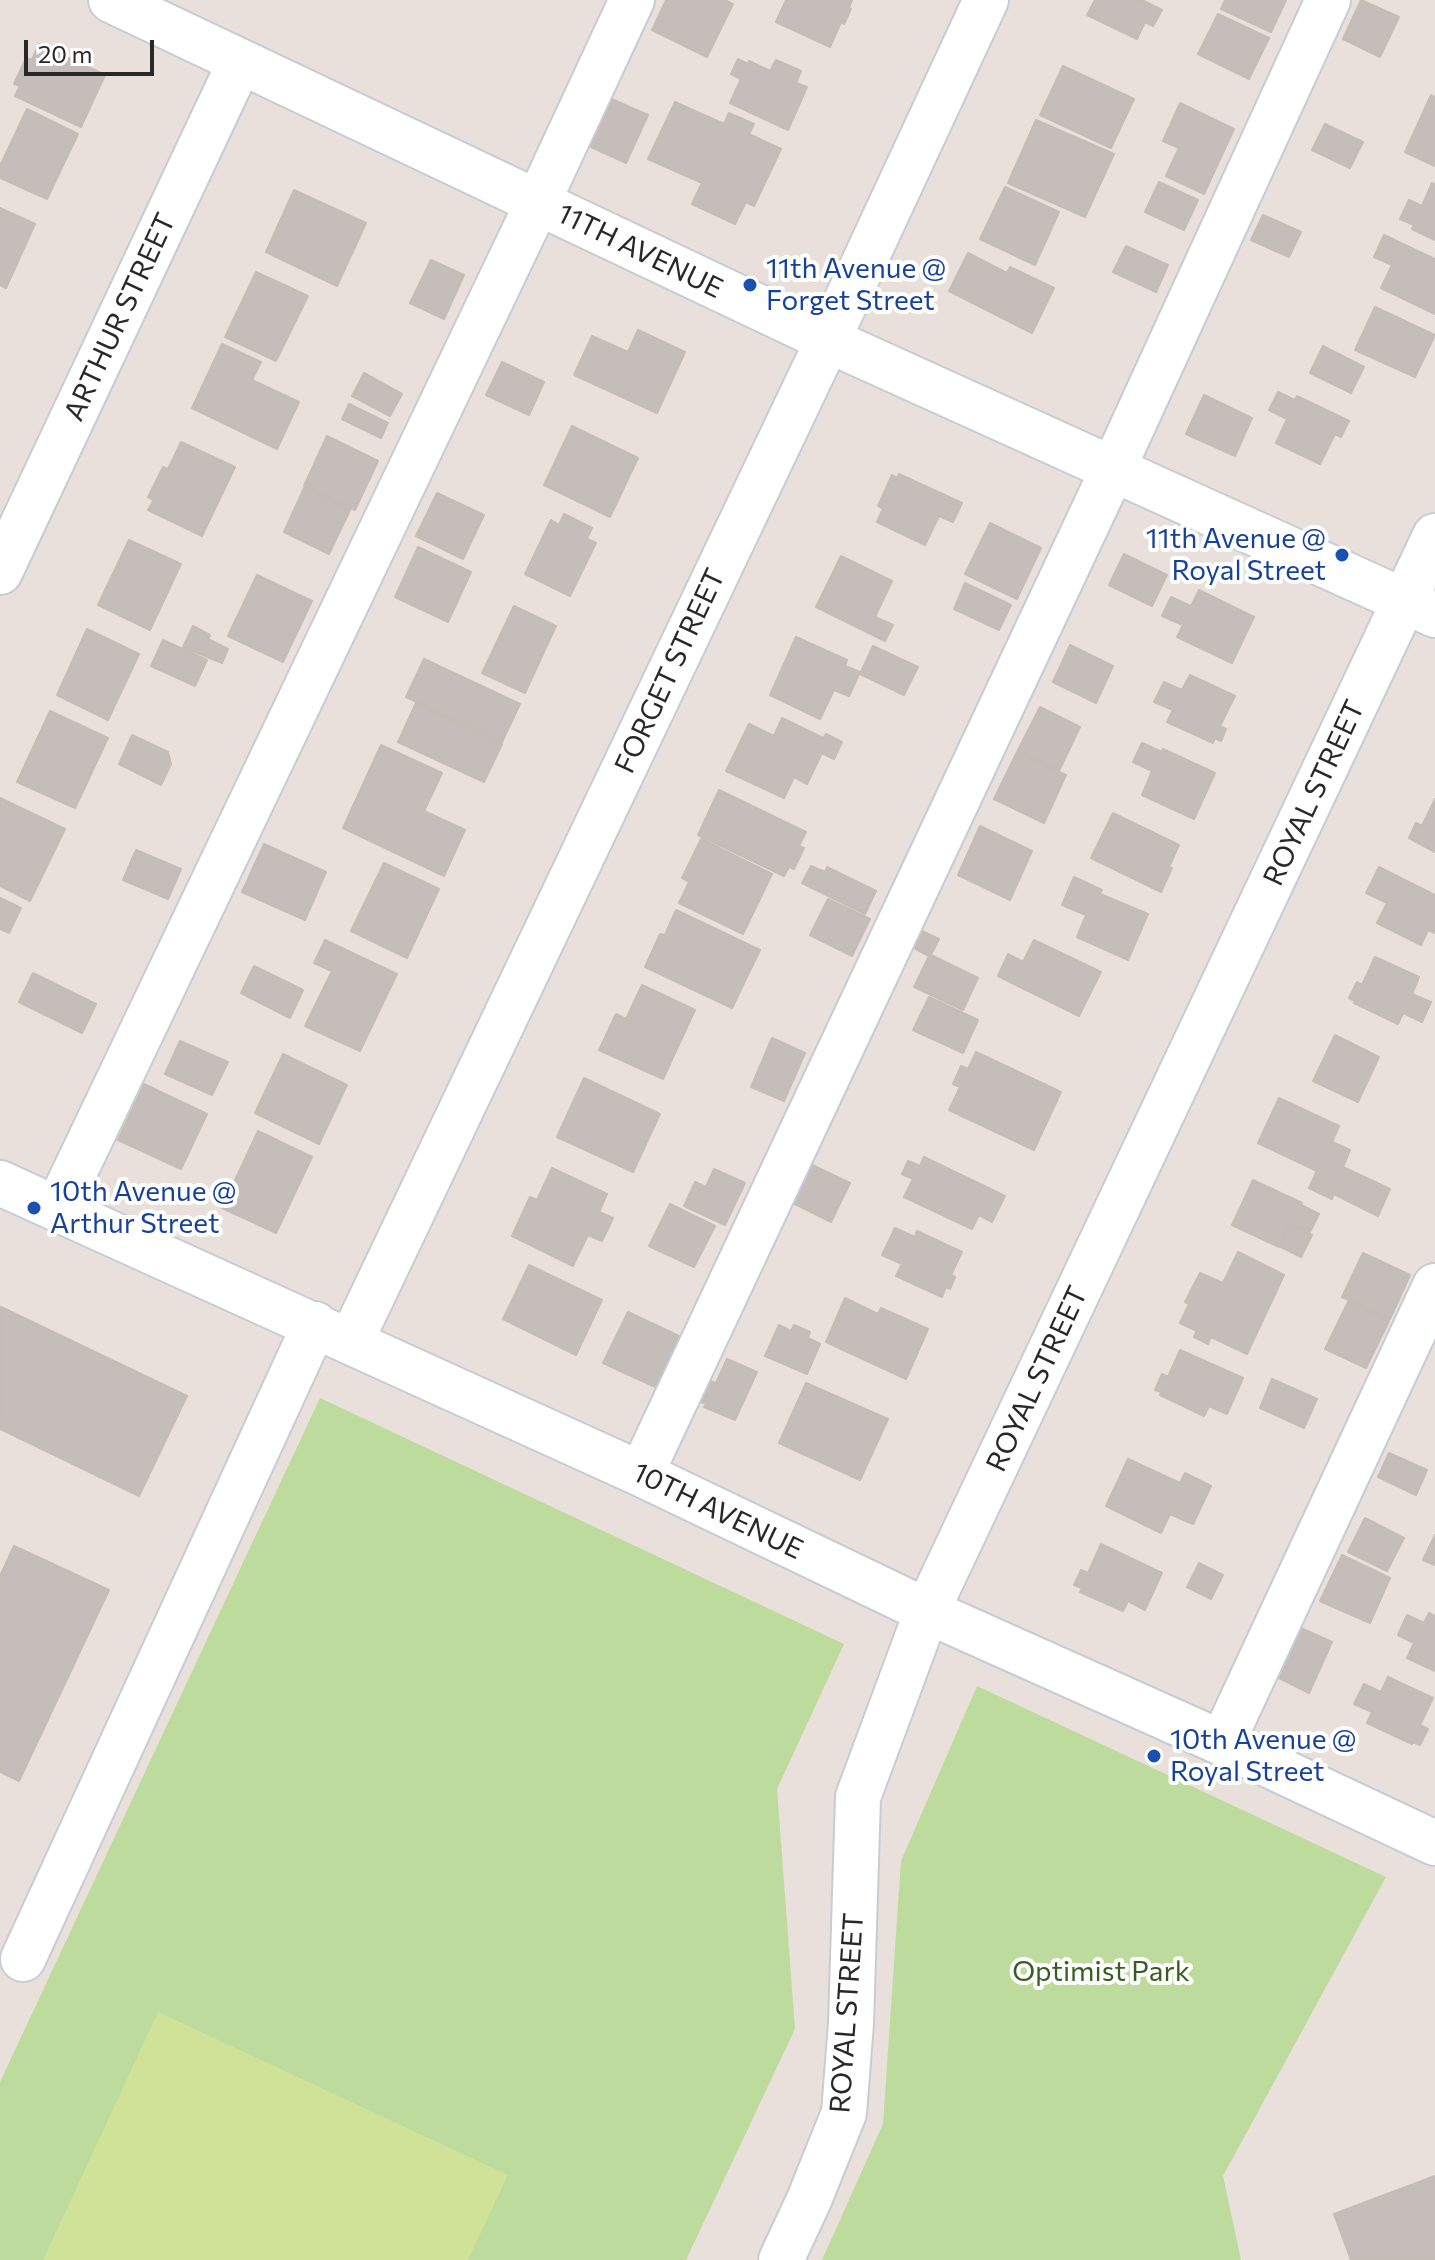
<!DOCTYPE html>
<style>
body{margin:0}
#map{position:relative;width:1435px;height:2260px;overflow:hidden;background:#e9e0db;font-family:Commissioner,sans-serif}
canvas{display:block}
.scale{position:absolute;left:24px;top:40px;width:130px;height:36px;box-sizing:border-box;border:4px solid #282828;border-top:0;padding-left:10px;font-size:24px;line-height:28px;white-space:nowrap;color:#282828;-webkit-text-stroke:6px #fff;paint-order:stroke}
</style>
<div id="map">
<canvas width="1435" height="2260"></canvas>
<div class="scale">20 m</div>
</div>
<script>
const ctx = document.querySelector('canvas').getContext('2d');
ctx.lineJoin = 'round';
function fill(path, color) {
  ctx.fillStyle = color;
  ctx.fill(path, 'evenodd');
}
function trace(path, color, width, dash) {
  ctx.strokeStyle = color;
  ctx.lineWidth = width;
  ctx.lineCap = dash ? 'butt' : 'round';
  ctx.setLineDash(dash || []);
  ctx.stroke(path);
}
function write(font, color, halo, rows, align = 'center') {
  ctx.font = font + ' Commissioner,sans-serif';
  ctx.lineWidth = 8;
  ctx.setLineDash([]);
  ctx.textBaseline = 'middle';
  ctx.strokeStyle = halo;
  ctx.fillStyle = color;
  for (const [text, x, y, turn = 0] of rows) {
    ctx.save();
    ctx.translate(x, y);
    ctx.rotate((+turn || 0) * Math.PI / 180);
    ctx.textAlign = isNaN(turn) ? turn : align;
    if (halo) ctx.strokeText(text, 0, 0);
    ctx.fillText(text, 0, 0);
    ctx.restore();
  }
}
const green = new Path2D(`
 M 320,1398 L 844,1644 L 777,1789 L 795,2029 L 686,2260 L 0,2260 L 0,2082 Z
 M 977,1686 L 1386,1877 L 1223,2176 L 1241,2260 L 822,2260 L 883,2124 L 901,1861 Z`);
const pitch = new Path2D(`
 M 158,2012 L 508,2175 L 468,2260 L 43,2260 Z`);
const building = new Path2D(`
 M 666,0 L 725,0 L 733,4 L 707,57 L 652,30 Z
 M 786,0 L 852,0 L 849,8 L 851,9 L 844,24 L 841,22 L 830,47 L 776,22 Z
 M 1095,0 L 1142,0 L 1162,10 L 1153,26 L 1145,22 L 1137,39 L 1087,15 Z
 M 1225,0 L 1286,0 L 1271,32 L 1221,9 Z
 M 1361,0 L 1399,17 L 1380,57 L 1343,39 Z
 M 1218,14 L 1269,38 L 1249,79 L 1198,54 Z
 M 39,44 L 105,75 L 81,127 L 15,96 L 20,86 L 14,84 L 26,58 L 32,60 Z
 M 738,59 L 748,64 L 749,61 L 770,71 L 776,60 L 801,71 L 796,83 L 807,87 L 788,130 L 730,103 L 741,79 L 731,74 Z
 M 1063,66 L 1134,99 L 1111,148 L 1040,115 Z
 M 600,94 L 648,115 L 626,163 L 578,141 Z
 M 1431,95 L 1435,97 L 1435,166 L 1405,152 Z
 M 675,102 L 724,124 L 729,113 L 754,124 L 749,134 L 781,149 L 754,206 L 746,202 L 735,224 L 692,204 L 702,183 L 648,159 Z
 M 1180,103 L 1234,129 L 1204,194 L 1166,176 L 1179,148 L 1163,141 Z
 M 27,109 L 78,134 L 47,199 L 0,178 L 0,166 Z
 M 1036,120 L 1114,154 L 1085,217 L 1008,183 Z
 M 1325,124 L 1363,142 L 1350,168 L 1312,150 Z
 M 1159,182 L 1198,200 L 1184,230 L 1145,212 Z
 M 1432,183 L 1435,185 L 1435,240 L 1412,229 L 1414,225 L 1400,219 L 1409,200 L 1422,206 Z
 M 1005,187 L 1059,212 L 1035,265 L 980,239 Z
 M 294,190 L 366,223 L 337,286 L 266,252 Z
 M 0,208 L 35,224 L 6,288 L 0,285 Z
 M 1263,215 L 1301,232 L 1289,257 L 1251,240 Z
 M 1384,235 L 1435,259 L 1435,314 L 1381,288 L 1392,265 L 1374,257 Z
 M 1126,246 L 1168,265 L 1156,292 L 1113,272 Z
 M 968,253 L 1007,273 L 1010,267 L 1054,288 L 1032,333 L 949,291 Z
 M 431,260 L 464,275 L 444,319 L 410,303 Z
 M 256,272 L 308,296 L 276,361 L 225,337 Z
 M 1375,307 L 1435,335 L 1415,377 L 1355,350 Z
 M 638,330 L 685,352 L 657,413 L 574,375 L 592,336 L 628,352 Z
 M 222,344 L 261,362 L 252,380 L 299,402 L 277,449 L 192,408 Z
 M 1323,346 L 1364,367 L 1351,393 L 1310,373 Z
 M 502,362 L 544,382 L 529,415 L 486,395 Z
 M 364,373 L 402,394 L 390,416 L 352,396 Z
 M 1278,392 L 1295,400 L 1297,396 L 1349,421 L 1341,437 L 1335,434 L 1320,464 L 1276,443 L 1287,419 L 1269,410 Z
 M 1204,395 L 1252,418 L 1235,456 L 1186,434 Z
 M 349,404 L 388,423 L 381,438 L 342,419 Z
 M 572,426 L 638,458 L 610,517 L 544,485 Z
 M 327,436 L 378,461 L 355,510 L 304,486 Z
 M 181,442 L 235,467 L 202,536 L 148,510 L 154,500 L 148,497 L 163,467 L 168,469 Z
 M 899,474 L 962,503 L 953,522 L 939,516 L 925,545 L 877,522 L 883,509 L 878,506 L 892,475 L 897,478 Z
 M 304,488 L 350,510 L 329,554 L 284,532 Z
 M 437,493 L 484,515 L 463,559 L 416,536 Z
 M 564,514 L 592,528 L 587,539 L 596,543 L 570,596 L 525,574 L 551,520 L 559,525 Z
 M 990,523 L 1041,548 L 1017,599 L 965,574 Z
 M 129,540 L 181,564 L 150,630 L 98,605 Z
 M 418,547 L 471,572 L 448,622 L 395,597 Z
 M 1124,554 L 1167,575 L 1152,606 L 1109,585 Z
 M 841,556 L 892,581 L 875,617 L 893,625 L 885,641 L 816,607 Z
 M 257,575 L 312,601 L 283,662 L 228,636 Z
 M 965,583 L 1011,605 L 999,630 L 954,609 Z
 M 1199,590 L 1254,617 L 1232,663 L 1177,637 L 1183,625 L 1162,616 L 1171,597 L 1191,606 Z
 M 514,606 L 556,626 L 525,693 L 482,673 Z
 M 193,626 L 210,635 L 208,639 L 228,649 L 222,663 L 183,647 Z
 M 87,629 L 139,654 L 108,720 L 57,695 Z
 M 796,637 L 847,660 L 845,666 L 860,672 L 849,696 L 834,690 L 820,719 L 770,695 Z
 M 163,640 L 207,660 L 195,686 L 151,666 Z
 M 1070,645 L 1113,666 L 1096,703 L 1053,682 Z
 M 873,646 L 918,667 L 904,695 L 860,674 Z
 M 424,659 L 520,704 L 502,742 L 406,697 Z
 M 1190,675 L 1235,696 L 1220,726 L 1226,729 L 1221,741 L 1215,738 L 1213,743 L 1167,722 L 1173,710 L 1154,702 L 1164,682 L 1182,690 Z
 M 416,703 L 502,744 L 484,782 L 398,742 Z
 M 1040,707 L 1080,727 L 1059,771 L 1018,750 Z
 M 50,711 L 108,738 L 75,808 L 17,782 Z
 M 782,718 L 823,738 L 826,734 L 842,742 L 834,759 L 822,753 L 807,784 L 794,777 L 784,798 L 726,771 L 749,724 L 774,736 Z
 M 132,735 L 168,752 L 171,764 L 161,785 L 119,764 Z
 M 1142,743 L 1162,752 L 1163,749 L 1215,773 L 1194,819 L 1142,795 L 1152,771 L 1133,762 Z
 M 381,745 L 442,773 L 424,811 L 465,830 L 444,876 L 343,828 Z
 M 1017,752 L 1066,775 L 1044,823 L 994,799 Z
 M 719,790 L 806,832 L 799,846 L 804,848 L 794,869 L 789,867 L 784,876 L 698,835 Z
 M 0,798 L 65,829 L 30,901 L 0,886 Z
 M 1435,799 L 1435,852 L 1409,838 L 1416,823 L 1422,826 Z
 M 1113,813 L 1179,845 L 1169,867 L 1172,868 L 1161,892 L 1091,858 Z
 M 980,826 L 1032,851 L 1010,900 L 958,875 Z
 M 701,839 L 772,874 L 743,934 L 679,903 L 689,882 L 682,878 Z
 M 264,844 L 326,872 L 305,920 L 242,892 Z
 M 136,850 L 181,869 L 168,899 L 123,880 Z
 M 384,863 L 439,889 L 407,958 L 351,931 Z
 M 811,866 L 825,872 L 827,867 L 876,891 L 865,914 L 802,883 Z
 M 1379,867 L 1435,895 L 1435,933 L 1428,930 L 1421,945 L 1377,923 L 1387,903 L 1366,893 Z
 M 1074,877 L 1102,890 L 1100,894 L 1148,914 L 1128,960 L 1077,937 L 1086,915 L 1062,905 Z
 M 0,898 L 21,908 L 9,933 L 0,929 Z
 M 828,899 L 870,919 L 852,956 L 810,935 Z
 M 676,910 L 760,950 L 732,1008 L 645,967 L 660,934 L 665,935 Z
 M 922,931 L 939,939 L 931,955 L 978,978 L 963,1010 L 914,987 L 929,956 L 914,948 Z
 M 325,940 L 397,974 L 360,1051 L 305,1026 L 332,971 L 314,963 Z
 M 1034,940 L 1101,972 L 1079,1016 L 998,976 L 1008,954 L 1023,962 Z
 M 1375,957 L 1419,977 L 1412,994 L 1431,1002 L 1422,1022 L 1403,1013 L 1398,1024 L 1354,1003 L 1355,1001 L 1349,998 L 1357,982 L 1362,985 Z
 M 254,966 L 303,990 L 290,1018 L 241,993 Z
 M 33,973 L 96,1004 L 82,1033 L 19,1002 Z
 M 642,985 L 695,1010 L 663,1079 L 599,1050 L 616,1014 L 626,1019 Z
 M 929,997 L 978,1020 L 963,1053 L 913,1030 Z
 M 1335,1035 L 1379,1057 L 1358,1102 L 1313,1081 Z
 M 772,1038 L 805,1053 L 784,1101 L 751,1087 Z
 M 180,1041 L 228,1062 L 212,1095 L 165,1074 Z
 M 976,1052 L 1061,1092 L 1034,1150 L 949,1110 L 960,1087 L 953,1084 L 961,1066 L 968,1069 Z
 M 283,1054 L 347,1085 L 319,1144 L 255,1113 Z
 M 584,1078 L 660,1114 L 633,1172 L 557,1137 Z
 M 144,1084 L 207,1114 L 181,1169 L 118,1140 Z
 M 1279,1098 L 1339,1126 L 1332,1142 L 1350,1150 L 1343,1167 L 1390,1189 L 1378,1216 L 1334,1194 L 1332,1199 L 1309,1188 L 1317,1171 L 1258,1143 Z
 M 258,1131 L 312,1157 L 276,1233 L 222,1208 Z
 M 924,1157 L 1005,1196 L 992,1222 L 979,1215 L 972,1229 L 904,1197 L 913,1179 L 902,1174 L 908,1161 L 920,1166 Z
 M 810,1164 L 850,1183 L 831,1222 L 791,1202 Z
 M 552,1168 L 607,1194 L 599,1212 L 613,1218 L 602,1241 L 588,1235 L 573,1266 L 512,1236 L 530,1197 L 537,1200 Z
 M 714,1169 L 745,1183 L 725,1225 L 684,1206 L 695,1182 L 706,1187 Z
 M 1253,1180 L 1302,1203 L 1301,1205 L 1319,1214 L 1310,1232 L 1290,1223 L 1279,1247 L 1232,1225 Z
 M 670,1204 L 715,1226 L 694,1267 L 649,1246 Z
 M 1289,1225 L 1312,1235 L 1301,1257 L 1279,1246 Z
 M 895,1228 L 915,1237 L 917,1231 L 962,1252 L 951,1275 L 955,1277 L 950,1289 L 946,1287 L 942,1297 L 896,1276 L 902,1264 L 882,1255 Z
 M 1238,1252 L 1284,1275 L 1247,1354 L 1211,1337 L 1208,1344 L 1194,1337 L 1197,1331 L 1180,1323 L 1189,1304 L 1185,1302 L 1200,1273 L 1223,1283 Z
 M 1363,1253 L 1410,1275 L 1390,1319 L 1342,1297 Z
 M 529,1265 L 602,1300 L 576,1355 L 503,1319 Z
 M 845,1298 L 878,1314 L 881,1308 L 928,1329 L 906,1379 L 826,1342 Z
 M 1348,1302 L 1389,1321 L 1366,1368 L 1325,1349 Z
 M 1,1307 L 187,1396 L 139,1496 L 0,1429 Z
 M 628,1312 L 679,1336 L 655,1387 L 603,1363 Z
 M 779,1325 L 791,1331 L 794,1325 L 810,1332 L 808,1338 L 820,1344 L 807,1374 L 765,1356 Z
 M 1180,1350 L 1243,1378 L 1227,1414 L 1209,1406 L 1204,1416 L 1160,1395 L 1161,1392 L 1155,1390 L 1162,1374 L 1168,1377 Z
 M 727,1359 L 757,1372 L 735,1420 L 704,1407 L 706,1404 L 695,1399 L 704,1379 L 716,1383 Z
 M 1272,1379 L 1317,1399 L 1304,1428 L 1260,1408 Z
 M 806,1383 L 888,1419 L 860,1480 L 779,1443 Z
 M 1389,1453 L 1427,1470 L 1416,1495 L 1378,1477 Z
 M 1128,1459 L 1180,1483 L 1185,1473 L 1211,1486 L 1193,1524 L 1170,1514 L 1161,1533 L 1106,1506 Z
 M 1365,1518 L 1404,1538 L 1387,1571 L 1348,1552 Z
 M 1435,1535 L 1435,1565 L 1423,1560 Z
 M 1101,1544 L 1162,1573 L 1145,1610 L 1128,1601 L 1123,1611 L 1080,1592 L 1082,1588 L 1074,1585 L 1081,1570 L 1088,1573 Z
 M 14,1546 L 109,1590 L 19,1781 L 0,1772 L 0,1576 Z
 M 1342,1555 L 1390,1578 L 1370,1623 L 1320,1601 Z
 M 1199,1563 L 1223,1575 L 1211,1599 L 1187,1587 Z
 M 1429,1613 L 1435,1616 L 1435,1671 L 1407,1658 L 1414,1643 L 1398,1635 L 1407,1615 L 1424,1623 Z
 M 1294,1625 L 1332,1642 L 1309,1693 L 1271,1674 Z
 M 1388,1677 L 1433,1698 L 1420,1725 L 1428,1729 L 1420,1745 L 1412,1742 L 1412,1744 L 1367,1723 L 1372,1712 L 1354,1704 L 1364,1684 L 1381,1692 Z
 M 1435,2176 L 1435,2260 L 1351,2260 L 1334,2214 Z`);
const minor = new Path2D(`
 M 111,0 L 828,340 L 1435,615
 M 0,572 L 240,62
 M 0,1183 L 641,1474 L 927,1611 L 1222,1743 L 1435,1843
 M 57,1209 L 538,202 L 632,0
 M 351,1341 L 828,340 L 986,0
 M 641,1474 L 1113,469 L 1328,0
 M 1222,1743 L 1435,1286
 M 23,1959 L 315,1324
 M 781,2260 L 809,2200 L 844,2113 L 851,2023 L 858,1797 L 927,1611 L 1435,536`);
const markers = [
 [750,285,8,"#1a4fb4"],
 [1342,555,8,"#1a4fb4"],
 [34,1208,8,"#1a4fb4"],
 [1154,1756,8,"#1a4fb4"]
];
const streetNames = [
 ["11TH AVENUE",640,251,26],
 ["ARTHUR STREET",120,317,-65],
 ["FORGET STREET",670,671,-65],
 ["ROYAL STREET",1314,793,-65],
 ["ROYAL STREET",1037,1379,-65],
 ["10TH AVENUE",718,1511,26],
 ["ROYAL STREET",847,2013,-86]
];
const transitNames = [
 ["11th Avenue @",766,269],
 ["Forget Street",766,301],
 ["11th Avenue @",1326,539,"right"],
 ["Royal Street",1326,571,"right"],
 ["10th Avenue @",50,1192],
 ["Arthur Street",50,1224],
 ["10th Avenue @",1170,1740],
 ["Royal Street",1170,1772]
];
const parkNames = [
 ["Optimist Park",1101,1972]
];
fill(green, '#bddb9c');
fill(pitch, '#d0e198');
fill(building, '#c4bdba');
trace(building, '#c4bcb5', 2);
trace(minor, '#c6ccd5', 48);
trace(minor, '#fff', 44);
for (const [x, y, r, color] of markers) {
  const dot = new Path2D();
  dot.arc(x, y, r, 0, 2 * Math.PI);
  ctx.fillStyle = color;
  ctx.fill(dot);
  trace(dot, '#fff', 3);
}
write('28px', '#282828', '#fff', streetNames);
write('28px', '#164399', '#fff', transitNames, 'left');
write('28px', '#385d20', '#fff', parkNames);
</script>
